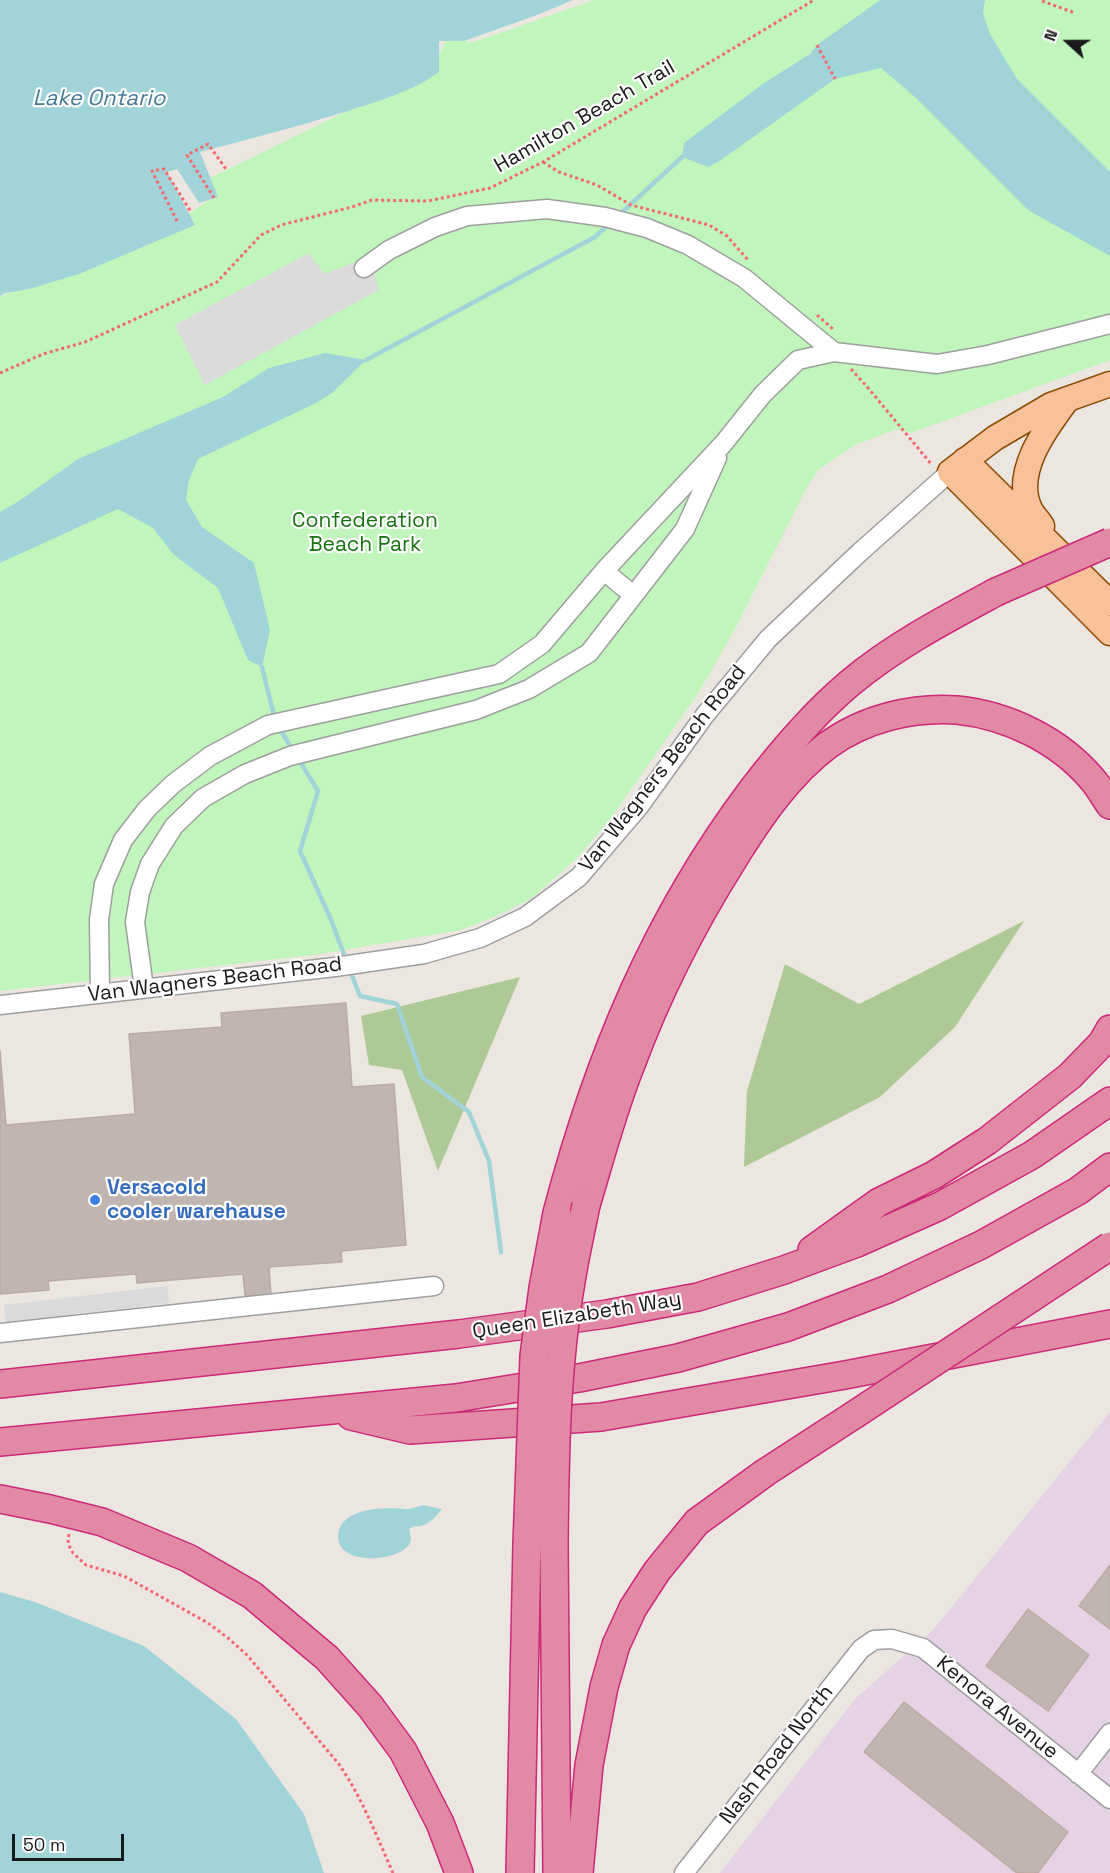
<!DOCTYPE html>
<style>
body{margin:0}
#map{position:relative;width:1110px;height:1873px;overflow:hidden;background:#ece6e0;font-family:"Space Grotesk",sans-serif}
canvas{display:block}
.north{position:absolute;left:1038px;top:12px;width:60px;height:60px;-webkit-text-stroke:4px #fff;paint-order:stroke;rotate:291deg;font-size:16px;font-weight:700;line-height:24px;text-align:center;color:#1a1a1a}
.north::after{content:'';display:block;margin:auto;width:21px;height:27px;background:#1a1a1a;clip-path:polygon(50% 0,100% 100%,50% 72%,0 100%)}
.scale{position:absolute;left:12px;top:1834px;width:112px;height:27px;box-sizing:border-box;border:3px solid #1a1a1a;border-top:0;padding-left:8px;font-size:18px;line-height:21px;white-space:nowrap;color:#1a1a1a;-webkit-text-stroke:4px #fff;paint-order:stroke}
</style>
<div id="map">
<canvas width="1110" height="1873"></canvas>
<div class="north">N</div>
<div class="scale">50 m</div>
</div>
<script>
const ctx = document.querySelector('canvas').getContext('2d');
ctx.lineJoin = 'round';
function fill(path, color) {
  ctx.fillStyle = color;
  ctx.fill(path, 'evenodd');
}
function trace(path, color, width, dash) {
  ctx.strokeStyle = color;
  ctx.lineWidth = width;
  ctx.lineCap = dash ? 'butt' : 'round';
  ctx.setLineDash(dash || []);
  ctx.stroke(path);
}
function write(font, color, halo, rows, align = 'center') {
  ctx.font = font + ' "Space Grotesk",sans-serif';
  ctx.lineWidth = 4.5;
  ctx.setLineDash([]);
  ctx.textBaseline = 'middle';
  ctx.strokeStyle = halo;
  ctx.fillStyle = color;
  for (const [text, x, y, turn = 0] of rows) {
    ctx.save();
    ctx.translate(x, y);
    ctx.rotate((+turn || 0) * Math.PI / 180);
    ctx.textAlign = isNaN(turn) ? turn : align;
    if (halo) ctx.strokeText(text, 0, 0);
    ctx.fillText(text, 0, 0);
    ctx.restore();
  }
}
const industrial = new Path2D(`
 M 1110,1412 L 1110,1873 L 720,1873 L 855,1699 L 934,1629 Z`);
const forest = new Path2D(`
 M 1024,921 L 955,1027 L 880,1097 L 744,1167 L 747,1091 L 785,964 L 859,1004 Z
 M 520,977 L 438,1171 L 402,1070 L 369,1065 L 361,1016 Z`);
const park = new Path2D(`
 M 594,0 L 1110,0 L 1110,360 L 911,433 L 897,429 L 855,445 L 818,470 L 807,487 L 735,629 L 699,692 L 611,818 L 577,858 L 532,898 L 501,914 L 461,930 L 320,954 L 0,991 L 0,297 L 177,221 L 213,198 L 204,181 L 414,78 L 433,67 L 447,39 L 474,42 Z`);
const parking = new Path2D(`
 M 309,253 L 324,274 L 369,257 L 379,290 L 205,385 L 175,325 Z
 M 167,1286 L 169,1303 L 6,1322 L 4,1305 Z`);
const water = new Path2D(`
 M 0,0 L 573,0 L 537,15 L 464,41 L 439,41 L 439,72 C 410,93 372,103 338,114 C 292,128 246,140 200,152 L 218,197 L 199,203 L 177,169 L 167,172 L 195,225 L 79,274 L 29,289 L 5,293 L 0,296 Z
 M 880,0 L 985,0 L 983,13 L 990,34 L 1017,79 L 1110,172 L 1110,256 L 1028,210 L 916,98 L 881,68 L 835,79 L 721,160 L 708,167 L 682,157 L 684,143 L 764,83 L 810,54 L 817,45 Z
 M 325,353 L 366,360 L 332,393 L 314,404 L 198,459 L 189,480 L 186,500 L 202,527 L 254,563 L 270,630 L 262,667 L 248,660 L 218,588 L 174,555 L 153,528 L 118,509 L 0,563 L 0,512 L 19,501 L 78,459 L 223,397 L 269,368 Z
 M 423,1505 L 442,1509 C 435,1517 426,1529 414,1526 L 409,1529 C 410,1534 412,1539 410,1543 C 401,1562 337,1567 338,1536 C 339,1507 386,1507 405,1509 C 410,1510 418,1506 423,1505 Z
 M 0,1592 L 35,1602 L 144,1646 L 236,1719 L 304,1814 L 324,1873 L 0,1873 Z`);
const stream = new Path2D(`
 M 618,216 L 682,157
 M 366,360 L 595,237 L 609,224
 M 262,667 L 275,720
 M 279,727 L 293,751
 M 298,758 L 318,791 L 300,851 L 332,922 L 346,960
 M 349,968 L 360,996 L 397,1004 L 422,1077 L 469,1112 L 489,1161 L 501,1252`);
const building = new Path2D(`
 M 346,1003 L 352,1087 L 394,1084 L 406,1245 L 341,1251 L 342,1262 L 269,1267 L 271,1294 L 245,1296 L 243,1274 L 137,1283 L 136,1274 L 48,1281 L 49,1290 L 0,1294 L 0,1051 L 6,1125 L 135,1114 L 129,1034 L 222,1027 L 221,1013 Z
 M 1110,1565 L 1110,1629 L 1079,1606 Z
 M 1028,1609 L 1089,1655 L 1048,1711 L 986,1666 Z
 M 904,1702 L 1068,1832 L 1038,1873 L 1017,1873 L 864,1752 Z`);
const path = new Path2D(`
 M 1042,1 L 1075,13
 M 817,45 L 835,79
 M 543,162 L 559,172 L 597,185 L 631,205 L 709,225 L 727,236 L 748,260
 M 214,198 L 187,155 L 208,144 L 226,169
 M 177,221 L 152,171 L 164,169 L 191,212
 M 817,315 L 834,330
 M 851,369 L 869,389 L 932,465
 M 0,373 L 43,354 L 85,342 L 217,282 L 261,235 L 281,225 L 352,207 L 372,200 L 428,201 L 490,188 L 543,162 L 814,0
 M 69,1534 L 68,1544 L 73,1553 L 86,1565 L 124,1576 L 208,1623 L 228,1638 L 247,1655 L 338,1763 C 362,1797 376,1835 393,1873`);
const minor = new Path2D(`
 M 364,268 L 389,250 L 435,227 L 467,216 L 547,209 L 605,217 L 647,228 L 688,245 L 744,278 L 834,352
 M 604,571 L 633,595
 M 144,988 L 135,922 L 140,892 L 150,864 L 174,826 L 203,798 L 245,774 L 290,756 L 476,710 L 529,689 L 589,653 L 685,529 L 717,458
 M 100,993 L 99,920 L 104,884 L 123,840 L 147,809 L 173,784 L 210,756 L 268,725 L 499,674 L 542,644 L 604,571 L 723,444 L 763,394 L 798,360 L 834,352 L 937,364 L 988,355 L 1110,324
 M 0,1005 L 335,967 L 424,954 L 480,938 L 525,917 L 579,877 L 638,808 L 705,715 L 768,639 L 859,553 L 950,472
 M 0,1333 L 434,1286
 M 1078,1774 L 1110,1733
 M 684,1873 L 861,1649 L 874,1640 L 892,1639 L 923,1648 L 1110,1799`);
const major = new Path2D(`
 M 1110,384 L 1051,405 L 995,438 L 950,472 L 1110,633
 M 965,460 L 1110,603
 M 1042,526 C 1039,521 1034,516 1031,511 C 1011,474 1046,428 1067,400`);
const highway = new Path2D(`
 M 586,1205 C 600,1159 612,1112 630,1067 C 657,994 692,925 733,860 C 759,818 788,775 828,745 C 865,718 913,707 957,710 C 1007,715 1059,740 1092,779 C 1099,787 1104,796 1110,805
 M 557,1213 C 598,1058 655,919 752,790 C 781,752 813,714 850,683 C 894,646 946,619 996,592
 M 812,1250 L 879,1202 L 934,1175 L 987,1141 L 1070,1076 L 1102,1043 L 1110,1029
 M 0,1384 L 459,1334 L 607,1314 L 698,1297 L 784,1270 L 857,1243 L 940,1206 L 1032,1155 L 1110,1101
 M 351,1416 L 410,1430 L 601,1417 L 845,1375 L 1110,1324
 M 0,1442 L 456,1398 L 579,1378 L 678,1358 L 788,1327 L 888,1289 L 981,1245 L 1078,1191 L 1110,1167
 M 0,1499 L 50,1509 L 102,1522 L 188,1558 L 252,1595 L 327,1658 L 370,1706 L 403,1751 L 440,1823 L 459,1873
 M 554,1543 L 557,1873
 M 520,1873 L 527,1544
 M 579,1873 L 589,1765 L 604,1687 L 616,1645 L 633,1608 L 657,1571 L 697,1522 L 766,1472 L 854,1415`);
const highwayBridge = new Path2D(`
 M 996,592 L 1110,542
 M 854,1415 L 1110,1246
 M 554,1543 C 555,1456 556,1368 571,1282 C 575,1256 581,1231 586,1205
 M 527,1544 L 534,1356 L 543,1288 L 557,1213`);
const markers = [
 [95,1200,6,"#3f7fe0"]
];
const streetNames = [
 ["Hamilton Beach Trail",585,117,-30],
 ["Van Wagners Beach Road",663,769,-52],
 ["Van Wagners Beach Road",215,980,-7],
 ["Queen Elizabeth Way",577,1316,-9],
 ["Kenora Avenue",997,1708,39],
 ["Nash Road North",777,1755,-52]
];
const parkNames = [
 ["Confederation",365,521],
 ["Beach Park",365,545]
];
const shopNames = [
 ["Versacold",107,1188],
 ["cooler warehause",107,1212]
];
const waterNames = [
 ["Lake Ontario",99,99]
];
fill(industrial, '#e5d2e4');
fill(forest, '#adca96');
fill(park, '#c0f6bc');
fill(parking, '#dadada');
fill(water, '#a1d4d9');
trace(stream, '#a1d4d9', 4.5);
fill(building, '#c0b5b0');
trace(building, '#bdaba3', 1.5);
trace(minor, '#9e9e9e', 21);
trace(major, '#8c4c05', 27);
trace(highway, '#cd2979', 30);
trace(path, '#f4696f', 3, [3, 3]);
trace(minor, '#fff', 18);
trace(major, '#f8c199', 24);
trace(highway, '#e289a6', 27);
trace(highwayBridge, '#cd2979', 30, []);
trace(highwayBridge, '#e289a6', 27);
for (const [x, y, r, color] of markers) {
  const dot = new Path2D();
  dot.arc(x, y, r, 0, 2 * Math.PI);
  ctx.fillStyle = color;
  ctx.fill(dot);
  trace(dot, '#fff', 2);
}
write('21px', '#1a1a1a', '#fff', streetNames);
write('21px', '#15720f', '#fff', parkNames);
write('bold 21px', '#366cbe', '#fff', shopNames, 'left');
write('italic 22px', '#467996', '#fff', waterNames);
</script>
